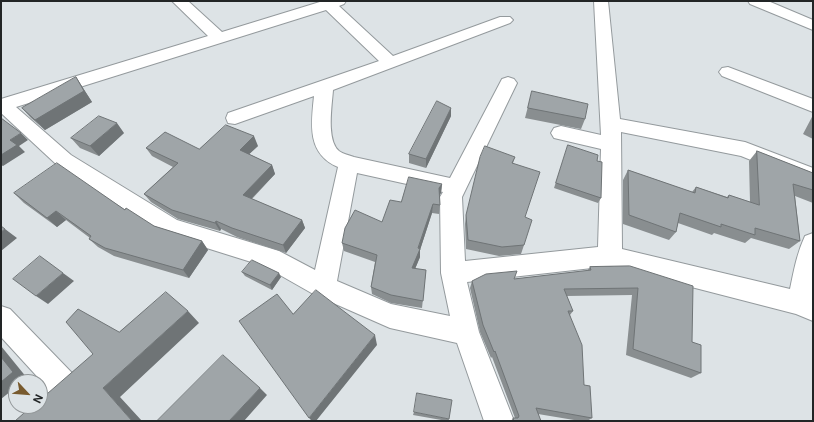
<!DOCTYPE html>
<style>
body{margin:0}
#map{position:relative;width:814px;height:422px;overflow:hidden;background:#dde3e6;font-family:Inter,sans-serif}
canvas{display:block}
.frame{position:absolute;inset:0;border:2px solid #222526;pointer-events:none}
.north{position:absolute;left:8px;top:374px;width:40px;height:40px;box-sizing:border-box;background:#dde3e6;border:1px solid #929799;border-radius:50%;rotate:116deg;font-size:11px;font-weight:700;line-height:16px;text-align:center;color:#222526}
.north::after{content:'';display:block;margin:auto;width:14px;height:18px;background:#785a2e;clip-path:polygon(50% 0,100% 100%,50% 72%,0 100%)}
</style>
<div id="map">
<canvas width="814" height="422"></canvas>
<div class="frame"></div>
<div class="north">N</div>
</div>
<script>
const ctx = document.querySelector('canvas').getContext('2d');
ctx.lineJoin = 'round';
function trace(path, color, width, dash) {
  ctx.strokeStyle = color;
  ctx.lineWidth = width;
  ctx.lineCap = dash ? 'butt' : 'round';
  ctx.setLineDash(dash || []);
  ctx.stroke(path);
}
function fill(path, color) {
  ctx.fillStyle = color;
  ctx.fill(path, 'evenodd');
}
const minor = new Path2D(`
 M 172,1 L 188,1 L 222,32 L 323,1 L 346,1 L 344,4 L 339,6 L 393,56 L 500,17 L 510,17 L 513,20 L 510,23 L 333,90 C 332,105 326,140 339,151 C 343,154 349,155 354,157 L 450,178 L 502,79 L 508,77 L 514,79 L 517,83 L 462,197 L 465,261 L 598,247 L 601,149 L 554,138 L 551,133 L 554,128 L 561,126 L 601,135 L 594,1 L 608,1 L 620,119 L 745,142 L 813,168 L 813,185 L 741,156 L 621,132 L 622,249 L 790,289 C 794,270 797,253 805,236 L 813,233 L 813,321 L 796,314 L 610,266 L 467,282 L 479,332 L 514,421 L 484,421 L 457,343 L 390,328 L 315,295 L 264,266 L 162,234 L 57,165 L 1,113 L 1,99 L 208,36 ZM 326,10 L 379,61 L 228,113 L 226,118 L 228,123 L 235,124 L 314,96 C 311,125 307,154 338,167 L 315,270 L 279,251 L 177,220 L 71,155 L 16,107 ZM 357,173 L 443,192 L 440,197 L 441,273 L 450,316 L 391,304 L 337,281 Z
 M 728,67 L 813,99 L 813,112 L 722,76 L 719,72 L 722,68 Z
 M 1,306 L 10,309 L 74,375 L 78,385 C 72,401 56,413 40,419 L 30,415 L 26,406 L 40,406 L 40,386 L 44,384 L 1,337 Z`);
const secondary = new Path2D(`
 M 748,1 L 768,1 L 813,20 L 813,30 L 750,4 Z`);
const wall = new Path2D(`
 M 76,77 L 83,88 L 92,102 L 45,130 L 31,118 L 22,108 Z
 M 532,91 L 585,119 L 581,129 L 525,118 Z
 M 451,108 L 451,116 L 426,168 L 409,163 L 409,154 Z
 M 813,115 L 813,139 L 803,134 Z
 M 124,133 L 99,156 L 80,148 L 71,138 Z
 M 568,145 L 597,161 L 601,198 L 598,203 L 554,188 Z
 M 258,146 L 249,154 L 272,165 L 275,174 L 252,199 L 302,220 L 305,228 L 286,253 L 237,237 L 221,229 L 220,231 L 178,219 L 151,202 L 144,194 L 173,167 L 152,156 L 146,148 L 199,149 Z
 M 757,151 L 813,173 L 813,203 L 795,196 L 800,241 L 789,249 L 751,238 L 745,243 L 714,233 L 712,235 L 678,223 L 676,232 L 669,240 L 623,224 L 623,180 L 628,170 L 692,192 L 696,187 L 727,197 L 729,195 L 750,202 L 749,161 Z
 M 515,157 L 513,163 L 525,217 L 524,245 L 521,254 L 499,256 L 466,249 L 465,224 L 466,215 Z
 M 442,184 L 441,193 L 439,195 L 440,205 L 439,214 L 432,213 L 420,250 L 420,257 L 415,269 L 426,270 L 422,308 L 391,303 L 372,294 L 371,287 L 375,262 L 344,251 L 342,243 L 382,222 L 401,202 Z
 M 14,193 L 125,210 L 154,226 L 202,241 L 208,250 L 189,278 L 114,256 L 98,247 L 89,239 L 90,238 L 66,220 L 57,227 L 24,203 Z
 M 630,266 L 692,342 L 701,373 L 691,378 L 626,355 L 632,295 L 567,296 L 573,311 L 570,315 L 584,385 L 592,418 L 587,421 L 580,421 L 538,414 L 541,421 L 511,421 L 513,418 L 515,418 L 492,357 L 491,358 L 480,332 L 470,288 L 472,281 L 514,279 L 587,271 L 590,267 Z
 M 242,272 L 281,277 L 272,290 L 245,276 Z
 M 414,412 L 449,419 L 448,421 L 447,421 L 413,415 Z`);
const shadedWall = new Path2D(`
 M 76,77 L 83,88 L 92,102 L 45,130 L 35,120 Z
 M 451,108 L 451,116 L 426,168 L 426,159 Z
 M 117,123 L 124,133 L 99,156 L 90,146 Z
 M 21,133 L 28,140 L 19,146 L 25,152 L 3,166 L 1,165 L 1,155 L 10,140 Z
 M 254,136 L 258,146 L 244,159 L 240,150 Z
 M 272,165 L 275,174 L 247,203 L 243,195 Z
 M 442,184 L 441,193 L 438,197 L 439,188 Z
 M 433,204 L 432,213 L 420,250 L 420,257 L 412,276 L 412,268 Z
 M 56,211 L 66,220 L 57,227 L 47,218 Z
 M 302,220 L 305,228 L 286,253 L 283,245 Z
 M 216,221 L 221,229 L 220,231 L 215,223 Z
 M 5,229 L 17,238 L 1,251 L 1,232 Z
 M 202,241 L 208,250 L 189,278 L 183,270 Z
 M 63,273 L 74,281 L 48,304 L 36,296 Z
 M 279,273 L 281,277 L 272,290 L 270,285 Z
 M 188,311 L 199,323 L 120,397 L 142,421 L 132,421 L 103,388 Z
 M 375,335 L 377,345 L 316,421 L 312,421 L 309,418 Z
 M 1,346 L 27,378 L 22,382 L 16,382 L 16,387 L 1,399 Z
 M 260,388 L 267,395 L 244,421 L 229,421 Z`);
const building = new Path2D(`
 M 76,77 L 84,91 L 35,120 L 22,108 Z
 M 532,91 L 588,104 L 585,119 L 528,108 Z
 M 437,101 L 451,108 L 426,159 L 409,154 Z
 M 99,116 L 117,123 L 90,146 L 71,138 Z
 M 1,118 L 21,133 L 10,140 L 17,145 L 1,155 Z
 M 226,125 L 254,136 L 240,150 L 272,165 L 243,195 L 302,220 L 283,245 L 232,228 L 216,221 L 215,223 L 172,210 L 144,194 L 178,163 L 146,148 L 165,132 L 199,149 Z
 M 568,145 L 598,155 L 597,161 L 602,162 L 601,198 L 556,183 Z
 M 485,146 L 515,157 L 512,163 L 540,172 L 525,217 L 532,220 L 524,245 L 502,247 L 468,240 L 466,215 L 480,157 Z
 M 757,151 L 813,173 L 813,190 L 793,184 L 800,241 L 755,228 L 755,235 L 721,224 L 721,227 L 680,213 L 676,232 L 629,215 L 628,170 L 695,193 L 696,187 L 728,198 L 729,195 L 759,205 Z
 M 57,163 L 125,210 L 126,208 L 154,226 L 202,241 L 183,270 L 105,248 L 89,239 L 91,236 L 56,211 L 47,218 L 14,193 Z
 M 409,177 L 442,184 L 439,188 L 440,205 L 433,204 L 418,248 L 420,249 L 412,268 L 426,270 L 423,301 L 391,295 L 371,287 L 377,255 L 342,243 L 345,228 L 355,210 L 382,222 L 390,200 L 401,202 Z
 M 1,226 L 5,229 L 1,232 Z
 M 40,256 L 63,273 L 36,296 L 13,279 Z
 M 252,260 L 279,273 L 270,285 L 242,272 Z
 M 630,266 L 693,286 L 692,342 L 701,345 L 701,373 L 633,349 L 638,288 L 564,289 L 573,311 L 568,311 L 582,345 L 584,385 L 590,386 L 592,418 L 536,408 L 541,421 L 514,421 L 513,418 L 518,418 L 519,416 L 495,351 L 494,352 L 483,325 L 472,281 L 486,274 L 517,271 L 514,279 L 591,270 L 590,267 Z
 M 316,290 L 375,335 L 309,418 L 239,321 L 277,294 L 293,314 Z
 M 166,292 L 188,311 L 103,388 L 132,421 L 15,421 L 32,406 L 40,406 L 40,400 L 93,354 L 66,322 L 78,309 L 119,332 Z
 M 223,355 L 260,388 L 229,421 L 157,421 Z
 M 1,357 L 13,372 L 1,382 Z
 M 417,393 L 452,400 L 449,419 L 414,412 Z`);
trace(minor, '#949a9d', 2);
trace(secondary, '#949a9d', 2);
fill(minor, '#fff');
fill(secondary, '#fff');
fill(wall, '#898e90');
fill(shadedWall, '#6f7476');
fill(building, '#9fa5a8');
trace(building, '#6f7476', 1);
</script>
